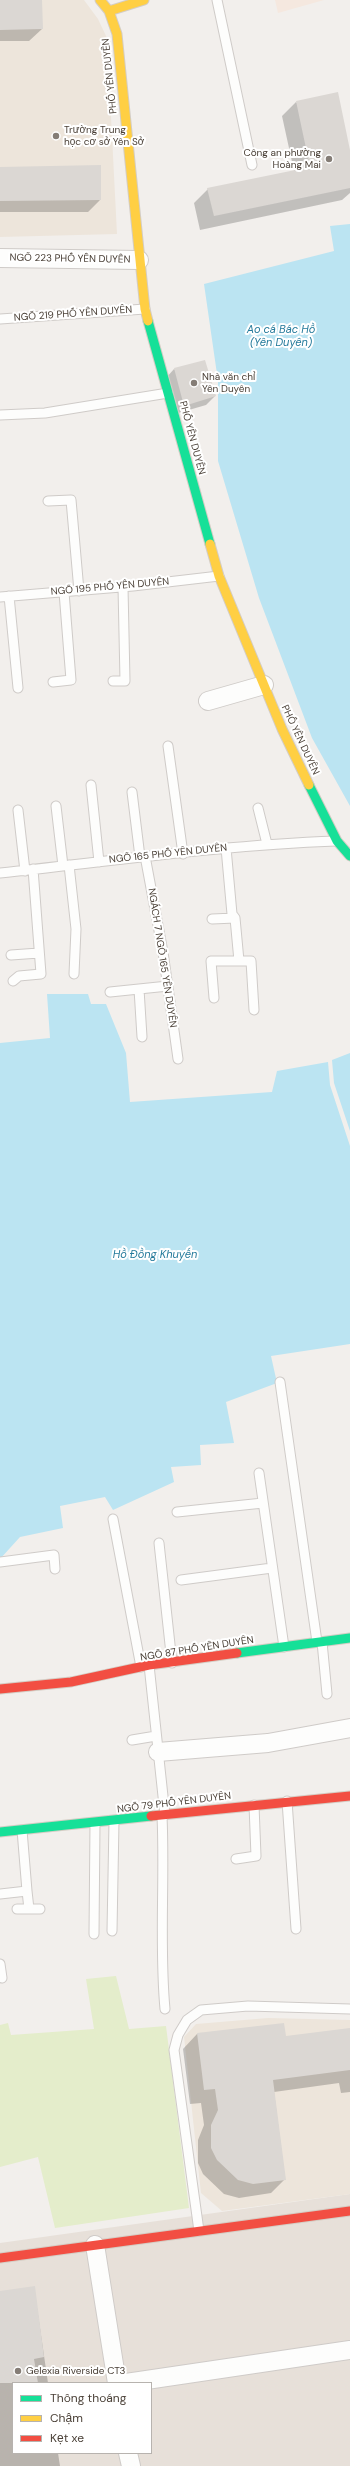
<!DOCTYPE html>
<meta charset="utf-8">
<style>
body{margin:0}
#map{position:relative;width:350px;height:2466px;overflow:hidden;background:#f2efec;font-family:"DM Sans",sans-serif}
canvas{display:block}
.legend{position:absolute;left:12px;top:2382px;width:140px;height:72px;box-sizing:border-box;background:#fff;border:1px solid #b7b3af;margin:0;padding:5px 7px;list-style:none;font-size:12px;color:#4a4037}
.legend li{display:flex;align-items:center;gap:8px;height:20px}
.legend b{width:20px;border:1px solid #b7b3af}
</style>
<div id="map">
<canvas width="350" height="2466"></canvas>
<ul class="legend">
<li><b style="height:5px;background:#16e098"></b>Thông thoáng</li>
<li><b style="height:5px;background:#ffcf43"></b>Chậm</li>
<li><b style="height:5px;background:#f24e42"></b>Kẹt xe</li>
</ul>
</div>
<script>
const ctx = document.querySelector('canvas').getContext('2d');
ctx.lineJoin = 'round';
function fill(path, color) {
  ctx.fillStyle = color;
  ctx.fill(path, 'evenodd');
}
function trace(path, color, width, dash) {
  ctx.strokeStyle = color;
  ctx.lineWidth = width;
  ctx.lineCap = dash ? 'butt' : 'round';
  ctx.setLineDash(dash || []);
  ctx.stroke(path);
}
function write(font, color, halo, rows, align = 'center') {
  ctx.font = font + ' "DM Sans",sans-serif';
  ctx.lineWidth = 4;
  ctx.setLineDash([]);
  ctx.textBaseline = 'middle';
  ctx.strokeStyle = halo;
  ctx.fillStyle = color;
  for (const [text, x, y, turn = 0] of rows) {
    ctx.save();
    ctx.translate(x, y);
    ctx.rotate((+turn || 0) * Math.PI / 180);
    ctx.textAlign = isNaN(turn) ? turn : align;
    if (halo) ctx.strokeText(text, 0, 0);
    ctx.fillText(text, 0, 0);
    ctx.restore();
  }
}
const residential = new Path2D(`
 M 350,2194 L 350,2466 L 0,2466 L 0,2243 ZM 13,2383 L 151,2383 L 151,2453 L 13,2453 Z`);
const commercial = new Path2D(`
 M 275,0 L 324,0 L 278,13 Z`);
const education = new Path2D(`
 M 0,0 L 84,0 L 98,19 L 107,38 L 117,234 L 0,237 Z
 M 268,2018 L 350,2020 L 350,2194 L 222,2211 L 201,2193 L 184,2037 L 196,2024 Z`);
const green = new Path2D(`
 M 116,1976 L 129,2029 L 166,2026 L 189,2208 L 55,2228 L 38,2157 L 0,2167 L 0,2025 L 8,2023 L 11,2035 L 94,2029 L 86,1979 Z`);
const water = new Path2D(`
 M 350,224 L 350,806 L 312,738 L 259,598 L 218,461 L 218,381 L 204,284 L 334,251 L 330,226 Z
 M 47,994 L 88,994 L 91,1004 L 106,1004 L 126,1053 L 130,1102 L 272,1092 L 277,1071 L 328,1062 L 330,1085 L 350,1146 L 350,1344 L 271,1356 L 277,1383 L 226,1402 L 234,1443 L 200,1445 L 201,1465 L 171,1467 L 174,1482 L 113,1510 L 105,1497 L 60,1506 L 63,1528 L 20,1537 L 0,1559 L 0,1043 L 50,1038 Z
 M 350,1053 L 350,1131 L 334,1083 L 332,1060 Z`);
const shadow = new Path2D(`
 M 0,0 L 41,0 L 42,29 L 29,41 L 0,41 Z
 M 296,102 L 350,155 L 350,193 L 342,200 L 200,230 L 194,203 L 208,189 L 294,171 L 282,116 Z
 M 0,168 L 100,200 L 88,212 L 0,212 Z
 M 174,369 L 215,396 L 206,405 L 175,414 L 166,378 Z
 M 350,2029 L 350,2092 L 341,2093 L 339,2083 L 274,2092 L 285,2179 L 271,2193 L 239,2198 L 224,2194 L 203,2174 L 198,2163 L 198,2140 L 204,2125 L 201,2103 L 190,2104 L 183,2049 L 197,2034 L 285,2037 Z
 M 34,2287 L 48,2383 L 13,2383 L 13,2453 L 58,2453 L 60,2466 L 0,2466 L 0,2292 Z`);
const building = new Path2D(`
 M 0,0 L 42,0 L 43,29 L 0,30 Z
 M 338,92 L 350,150 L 350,188 L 214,216 L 207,188 L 310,167 L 296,101 Z
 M 101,165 L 101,200 L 0,201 L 0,167 Z
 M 205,360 L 216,396 L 184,406 L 174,368 Z
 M 284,2023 L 286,2036 L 350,2028 L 350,2070 L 273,2080 L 286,2180 L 253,2184 L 238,2180 L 217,2160 L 211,2148 L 211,2125 L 218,2110 L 215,2089 L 204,2090 L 197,2033 Z
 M 35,2286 L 44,2357 L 34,2359 L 38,2383 L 0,2383 L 0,2291 Z`);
const lane = new Path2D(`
 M 217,0 L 252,165
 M 0,319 L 145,309
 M 0,415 L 45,413 L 168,393
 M 48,501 L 71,500 L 79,591
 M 9,596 L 18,688
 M 0,597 L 133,586 L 219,576
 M 113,681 L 125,681 L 123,587
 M 53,682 L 71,680 L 64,592
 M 168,746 L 183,854
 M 91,785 L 99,862
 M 132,792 L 140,857
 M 56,806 L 63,866
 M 258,808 L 267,844
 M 18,810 L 25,871
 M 226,848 L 232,914 L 235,918 L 239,961
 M 145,856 L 163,952 L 178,1059
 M 69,865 L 76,929 L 74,974
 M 0,873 C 112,861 223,845 336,841
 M 212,919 L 235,918
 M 11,955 L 39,953
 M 13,981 L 19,976 L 41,974 L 33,869
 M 139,989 L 142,1037
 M 110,992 L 168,986
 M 214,998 L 211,961 L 251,961 L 254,1010
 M 280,1382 L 317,1642
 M 259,1473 L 284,1647
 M 177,1512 L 263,1503
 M 113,1519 L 141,1667
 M 159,1543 L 172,1663
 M 0,1562 L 54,1555 L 55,1569
 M 181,1580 L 272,1568
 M 322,1642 L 327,1694
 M 149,1665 L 165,1815
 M 132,1740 L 156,1736
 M 287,1801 L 296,1929
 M 162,1816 C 165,1880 159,1945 165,2009
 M 236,1859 L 256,1856 L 254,1805
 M 27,1891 L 29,1909
 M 0,1894 L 27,1891 L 22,1830
 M 17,1909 L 40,1909
 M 112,1931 L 114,1821
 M 94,1934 L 95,1823
 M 0,1964 L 2,1978
 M 199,2231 L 174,2050 L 178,2035 L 187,2020 L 201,2010 L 248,2006 L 350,2009`);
const street = new Path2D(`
 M 0,258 L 139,260
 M 208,701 L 264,685
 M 158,1752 L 268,1743 L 350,1728
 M 95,2245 L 117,2383
 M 126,2383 L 350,2350
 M 128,2453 L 131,2466`);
const fast = new Path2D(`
 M 148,321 L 210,544
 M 309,785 L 337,841 L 350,856
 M 237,1653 L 350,1638
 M 0,1832 L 151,1816`);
const slow = new Path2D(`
 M 100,0 L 109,11 L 117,34 L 145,309 L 148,321
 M 109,11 L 144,0
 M 210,544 L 219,576 L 282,729 L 309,785`);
const jam = new Path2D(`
 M 0,1689 L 71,1682 L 149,1665 L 237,1653
 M 151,1816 L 350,1796
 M 0,2258 L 350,2211`);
const markers = [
 [56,136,4,"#857d76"],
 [329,159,4,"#857d76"],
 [194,383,4,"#857d76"],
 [18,2371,4,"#857d76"]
];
const streetNames = [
 ["PHỐ YÊN DUYÊN",110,76,-96],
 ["NGÕ 223 PHỐ YÊN DUYÊN",70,259,1],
 ["NGÕ 219 PHỐ YÊN DUYÊN",73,314,-4],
 ["PHỐ YÊN DUYÊN",192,438,75],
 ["NGÕ 195 PHỐ YÊN DUYÊN",110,587,-5],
 ["PHỐ YÊN DUYÊN",300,740,65],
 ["NGÕ 165 PHỐ YÊN DUYÊN",168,854,-6],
 ["NGÁCH 7 NGÕ 165 YÊN DUYÊN",162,958,81],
 ["NGÕ 87 PHỐ YÊN DUYÊN",197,1649,-9],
 ["NGÕ 79 PHỐ YÊN DUYÊN",174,1803,-7]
];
const poiNames = [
 ["Trường Trung",64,130],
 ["học cơ sở Yên Sở",64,142],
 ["Công an phường",321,153,"right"],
 ["Hoàng Mai",321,165,"right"],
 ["Nhà văn chỉ",202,377],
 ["Yên Duyên",202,389],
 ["Gelexia Riverside CT3",26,2371]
];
const waterNames = [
 ["Ao cá Bác Hồ",281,330],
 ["(Yên Duyên)",281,343],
 ["Hồ Đồng Khuyến",155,1255]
];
fill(residential, '#e7e0d9');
fill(commercial, '#f5e8df');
fill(education, '#ede5db');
fill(green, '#e4edcb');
fill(water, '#bbe4f2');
fill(shadow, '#0003');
fill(building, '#dbd7d3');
trace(lane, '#cfcbc8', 11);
trace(street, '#cfcbc8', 20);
trace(fast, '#d4cdc4', 11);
trace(slow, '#d4cdc4', 11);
trace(jam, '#d4cdc4', 11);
trace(lane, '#fdfdfc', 9);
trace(street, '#fdfdfc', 18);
trace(fast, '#16e098', 9);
trace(slow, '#ffcf43', 9);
trace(jam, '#f24e42', 9);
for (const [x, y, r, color] of markers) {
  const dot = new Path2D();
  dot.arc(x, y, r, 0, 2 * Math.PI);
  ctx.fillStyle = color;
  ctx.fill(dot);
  trace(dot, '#fff', 1.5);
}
write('10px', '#4a4037', '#fff', streetNames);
write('10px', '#4a4037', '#fff', poiNames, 'left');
write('italic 11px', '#247a9b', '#fff', waterNames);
</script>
